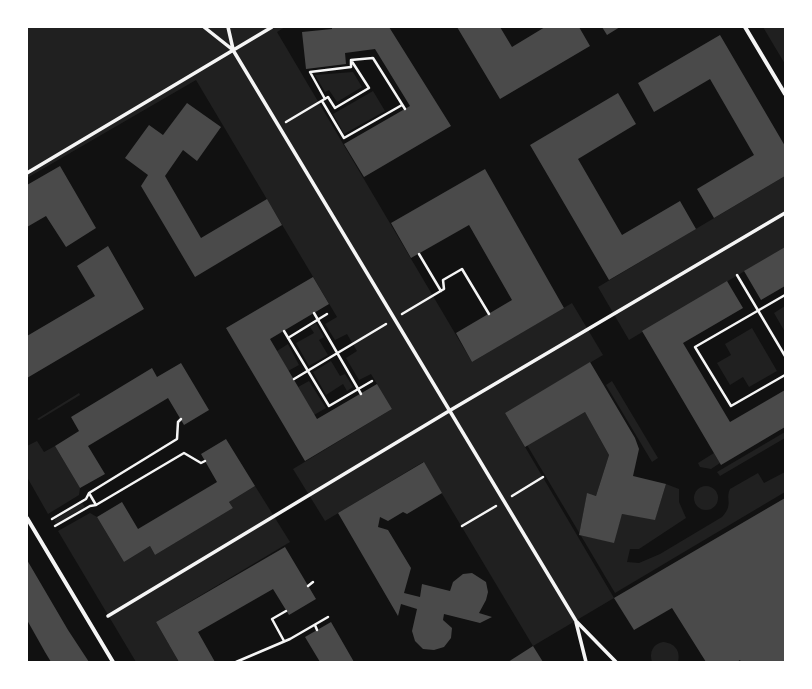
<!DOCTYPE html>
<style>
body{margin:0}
#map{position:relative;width:812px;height:689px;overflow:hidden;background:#111;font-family:"Golos Text",sans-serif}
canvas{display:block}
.frame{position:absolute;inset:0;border:28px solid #fff;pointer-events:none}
</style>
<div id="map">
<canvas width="812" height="689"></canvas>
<div class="frame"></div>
</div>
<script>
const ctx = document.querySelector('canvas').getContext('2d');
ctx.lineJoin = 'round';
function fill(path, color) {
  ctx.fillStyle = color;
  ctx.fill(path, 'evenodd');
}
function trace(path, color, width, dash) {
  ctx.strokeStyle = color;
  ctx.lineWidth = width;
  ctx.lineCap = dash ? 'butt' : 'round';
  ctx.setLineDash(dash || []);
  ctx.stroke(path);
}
const green = new Path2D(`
 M 27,27 L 285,27 L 277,32 L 472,362 L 572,303 L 603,355 L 505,413 L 614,598 L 533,646 L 423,462 L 325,521 L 293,469 L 392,409 L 371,374 L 359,380 L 346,358 L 357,351 L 347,334 L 335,340 L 325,324 L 337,317 L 196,80 L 27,178 Z
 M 763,27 L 785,27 L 785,64 Z
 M 353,72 L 362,87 L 337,102 L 329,90 L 325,92 L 315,75 Z
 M 373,91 L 385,111 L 344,134 L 333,114 Z
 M 785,176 L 785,247 L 629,340 L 598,287 Z
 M 785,306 L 785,332 L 774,313 Z
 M 316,323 L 324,337 L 319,340 L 328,355 L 309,366 L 296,343 L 314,333 L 310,327 Z
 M 752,328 L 777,371 L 749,387 L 743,377 L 730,385 L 717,363 L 731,355 L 725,344 Z
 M 288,344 L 299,365 L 288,371 L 277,351 Z
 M 331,361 L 340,376 L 345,374 L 353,387 L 347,391 L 343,384 L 326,395 L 313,372 Z
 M 309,381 L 326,408 L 314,415 L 298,387 Z
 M 612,381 L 658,458 L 652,462 L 606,385 Z
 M 79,393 L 80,395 L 39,420 L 37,419 Z
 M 585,412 L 609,455 L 596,496 L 587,494 L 579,535 L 613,542 L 622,514 L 655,519 L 666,484 L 679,489 L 679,502 L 686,518 L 639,549 L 630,549 L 627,562 L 639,563 L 660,554 L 722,517 C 734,504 725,500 730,489 L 758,473 L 764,483 L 785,472 L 785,492 L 615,593 L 527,445 Z
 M 785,432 L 785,438 L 720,476 L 717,472 Z
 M 37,441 L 44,452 L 55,446 L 80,488 L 79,495 L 48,514 L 27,477 L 27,446 Z
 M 714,453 L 720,463 L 711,469 L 700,467 L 698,463 Z
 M694 498a12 12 0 1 1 24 0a12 12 0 1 1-24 0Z
 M 255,486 L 290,542 L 156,622 L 179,662 L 136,662 L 58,531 L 90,513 L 97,517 L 124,562 L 150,546 L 155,555 L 233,508 L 229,502 Z
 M 82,503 L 85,507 L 56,524 L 54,520 Z
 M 663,642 C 674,643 681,650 678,662 L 652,662 C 649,652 653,644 663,642 Z`);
const building = new Path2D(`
 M 332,27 L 389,27 L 451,126 L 364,177 L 344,144 L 410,106 L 375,49 L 345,53 L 346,64 L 306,69 L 302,32 L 332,29 Z
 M 457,27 L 500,27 L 512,47 L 545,27 L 579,27 L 590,46 L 500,99 Z
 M 602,27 L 620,27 L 607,35 Z
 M 720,35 L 785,146 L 785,176 L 714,218 L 697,189 L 754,155 L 710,79 L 654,112 L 638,83 Z
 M 618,93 L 636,124 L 578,159 L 622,235 L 680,201 L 696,229 L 609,280 L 530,145 Z
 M 187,103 L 221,127 L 197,161 L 183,150 L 165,176 L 201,238 L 267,199 L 282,225 L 195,277 L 141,186 L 148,175 L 125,158 L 149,125 L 163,135 Z
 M 60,166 L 96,228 L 66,247 L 46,216 L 27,227 L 27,185 Z
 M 485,169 L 564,308 L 472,362 L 456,333 L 512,300 L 469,225 L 411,258 L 391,223 Z
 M 108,246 L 144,309 L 27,378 L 27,336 L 95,296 L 77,266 Z
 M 785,247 L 785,286 L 761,300 L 744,271 Z
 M 313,277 L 329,304 L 270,339 L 317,419 L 377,384 L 392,409 L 305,461 L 226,328 Z
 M 727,281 L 743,308 L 683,343 L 730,422 L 785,390 L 785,427 L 721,465 L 642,331 Z
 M 590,362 L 635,438 L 639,449 L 633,476 L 666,484 L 655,520 L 622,514 L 614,543 L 579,535 L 587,493 L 596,496 L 609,455 L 585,412 L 525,447 L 505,413 Z
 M 181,363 L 209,410 L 184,425 L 168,398 L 88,446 L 105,474 L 80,488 L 55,446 L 79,431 L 71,417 L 152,368 L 157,377 Z
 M 226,439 L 255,486 L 229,502 L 233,508 L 155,555 L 150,546 L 124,562 L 97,517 L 122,502 L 138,529 L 217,482 L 201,454 Z
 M 424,462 L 442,493 L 407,514 L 403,512 L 388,521 L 380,517 L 378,527 L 388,530 L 411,568 L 404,593 L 420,597 L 422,584 L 450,591 L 453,582 L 463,574 L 472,573 L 486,582 L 488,592 L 486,600 L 479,613 L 492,617 L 480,623 L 444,614 L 443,620 L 452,628 L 451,638 L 444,647 L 434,650 L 423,649 L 415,641 L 412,631 L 417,609 L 401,604 L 398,616 L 338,513 Z
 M 785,498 L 785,662 L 741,662 L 740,660 L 737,662 L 706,662 L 672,608 L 634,630 L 614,598 Z
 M 285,547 L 316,599 L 289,615 L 273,589 L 198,632 L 215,662 L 179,662 L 156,622 Z
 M 27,560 L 68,630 L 89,662 L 51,662 L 45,652 L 27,620 Z
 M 331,622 L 354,662 L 320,662 L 305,637 Z
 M 533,646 L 543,662 L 508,662 Z`);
const path = new Path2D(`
 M 325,99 L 310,72 L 351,67 L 351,60
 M 322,101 L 344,138 L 402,105
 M 286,122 L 328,97 L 335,108 L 369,88 L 351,60 L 373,58 L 405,109
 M 419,254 L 441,291
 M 737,275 L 785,356
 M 785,295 L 695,347 L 731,406 L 785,375
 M 314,313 L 361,394
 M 402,314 L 444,289 L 443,280 L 462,269 L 489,314
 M 284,331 L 329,406 L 372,381
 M 288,338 L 327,314
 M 294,379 L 386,324
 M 89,493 L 177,439 L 178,422 L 181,419
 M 512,496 L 543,477
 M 96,505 L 184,453 L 201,463 L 205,461
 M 52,519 L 86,499 L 89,493 L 96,505 L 90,506 L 55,526
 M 462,526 L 496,506
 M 308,586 L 313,582
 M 315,625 L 317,630
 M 284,641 L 272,619 L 286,611
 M 236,662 L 290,639 L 328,617`);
const pedestrian = new Path2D(`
 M 204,27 L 233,50 L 576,621 L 616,662
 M 228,27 L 233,49
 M 27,173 L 272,27
 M 108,616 L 449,411 L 785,213
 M 576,622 L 586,662`);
const minor = new Path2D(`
 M 745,27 L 785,94
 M 27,518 L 113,662`);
fill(green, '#202020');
fill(building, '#4a4a4a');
trace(path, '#f5f5f5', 2.5);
trace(pedestrian, '#f5f5f5', 3.5);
trace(minor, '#f5f5f5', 4);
</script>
